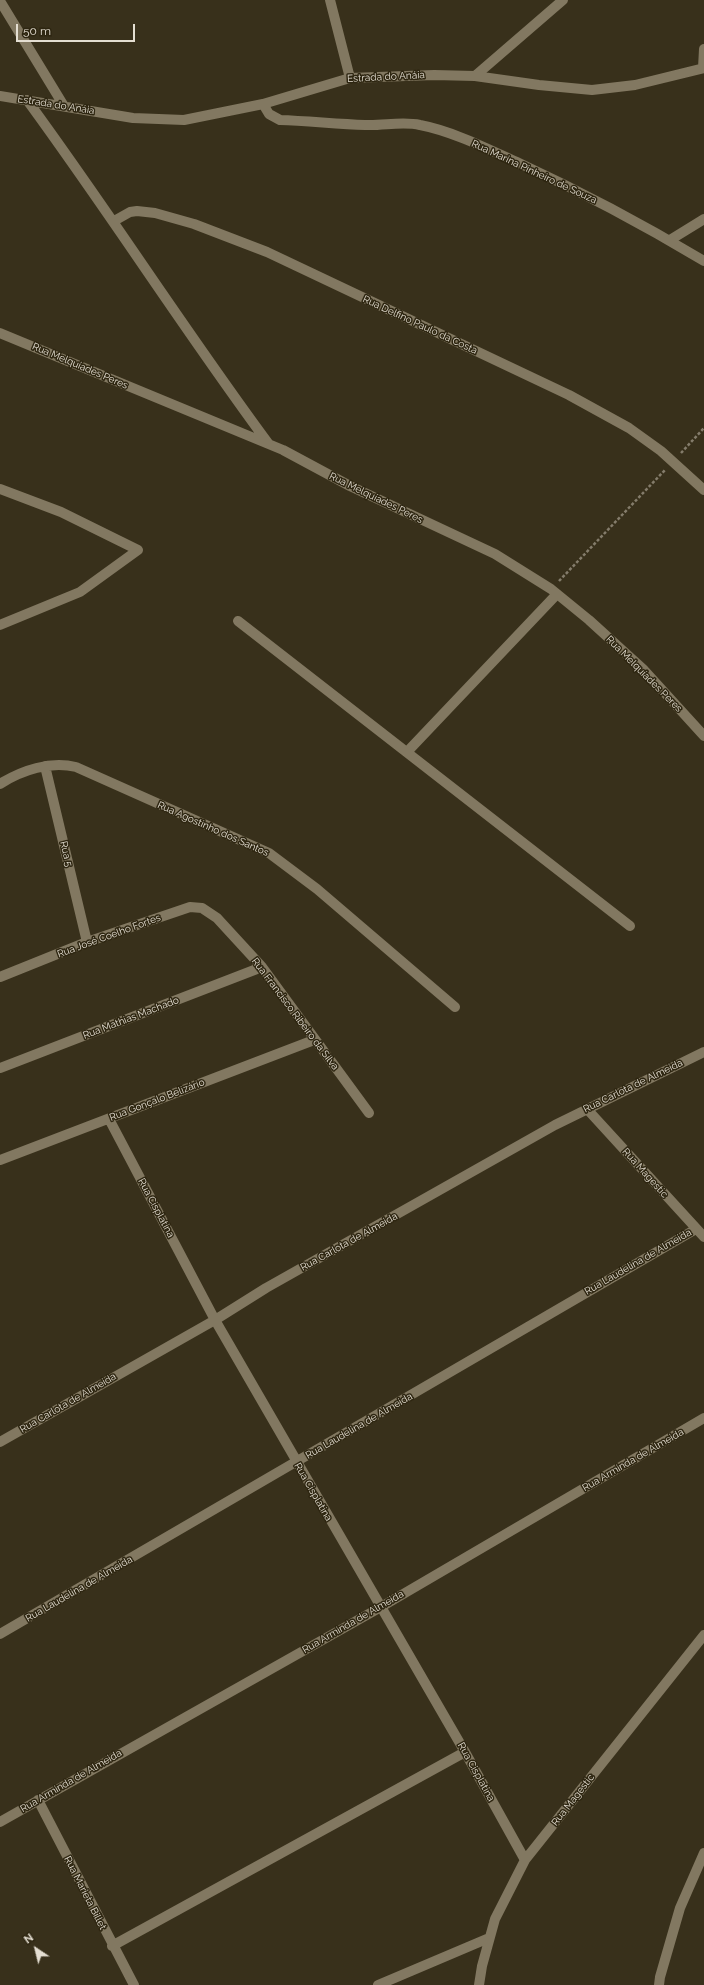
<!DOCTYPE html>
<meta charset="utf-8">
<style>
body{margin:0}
#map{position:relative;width:704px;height:1985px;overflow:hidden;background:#38301b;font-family:Raleway,sans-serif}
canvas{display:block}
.north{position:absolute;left:16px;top:1929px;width:40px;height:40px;-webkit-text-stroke:3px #2e2611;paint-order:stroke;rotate:325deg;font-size:11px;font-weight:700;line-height:16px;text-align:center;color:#e4ded2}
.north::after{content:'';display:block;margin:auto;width:14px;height:18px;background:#e4ded2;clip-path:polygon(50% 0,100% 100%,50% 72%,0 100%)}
.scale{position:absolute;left:16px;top:24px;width:119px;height:18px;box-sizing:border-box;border:2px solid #e4ded2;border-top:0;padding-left:5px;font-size:12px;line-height:14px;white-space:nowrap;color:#e4ded2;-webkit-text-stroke:3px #2e2611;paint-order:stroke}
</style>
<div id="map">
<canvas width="704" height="1985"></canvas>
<div class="north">N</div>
<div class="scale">50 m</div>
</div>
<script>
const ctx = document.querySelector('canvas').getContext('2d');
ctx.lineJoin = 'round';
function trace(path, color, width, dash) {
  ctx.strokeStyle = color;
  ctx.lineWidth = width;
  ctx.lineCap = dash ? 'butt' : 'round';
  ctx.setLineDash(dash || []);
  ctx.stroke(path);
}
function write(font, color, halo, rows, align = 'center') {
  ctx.font = font + ' Raleway,sans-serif';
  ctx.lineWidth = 3;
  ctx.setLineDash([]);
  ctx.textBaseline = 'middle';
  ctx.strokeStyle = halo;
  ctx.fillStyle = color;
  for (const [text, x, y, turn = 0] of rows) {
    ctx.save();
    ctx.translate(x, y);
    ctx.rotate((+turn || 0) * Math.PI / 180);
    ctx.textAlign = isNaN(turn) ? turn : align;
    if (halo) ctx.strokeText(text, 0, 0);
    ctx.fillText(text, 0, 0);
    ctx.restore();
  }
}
const path = new Path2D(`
 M 681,453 L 704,428
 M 559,581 L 665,470`);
const minor = new Path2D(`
 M 330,0 L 350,78
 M 0,1 L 64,106
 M 703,68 L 704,49
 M 475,76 L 563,0
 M 0,96 L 133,118 L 184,120 L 263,104 L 350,78 L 434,75 L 475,76 L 539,85 L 592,90 L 635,85 L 704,68
 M 27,100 C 110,213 185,331 268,443
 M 263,104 L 269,114 L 280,120 C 308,121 337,124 365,125 C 383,126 402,121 420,125 C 452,131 488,149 519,163 C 582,192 644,225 704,261
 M 114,221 L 130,212 L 137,211 L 155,213 L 194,224 L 267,252 L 569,395 L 629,428 L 661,451 L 704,490
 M 670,240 L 704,219
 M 0,333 L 283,450 L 350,486 L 495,554 L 551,589 L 589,620 L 644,670 L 704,736
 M 0,489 L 61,512 L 138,550 L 80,592 L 0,625
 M 238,621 L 630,926
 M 407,752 L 557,594
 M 45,766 L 87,942
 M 0,784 C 22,770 50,761 76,767 L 269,853 L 317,889 L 455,1007
 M 0,977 L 87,942 L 190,907 L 202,908 L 217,918 L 262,967 L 369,1113
 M 0,1068 L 262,967
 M 587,1109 L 704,1237
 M 109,1119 L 215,1320 L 465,1752 L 525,1860
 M 0,1160 L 314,1040
 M 0,1442 L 215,1320 L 266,1288 L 555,1125 L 704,1052
 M 0,1634 L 696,1229
 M 38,1800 L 134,1985
 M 0,1822 L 381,1607 L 704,1418
 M 112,1946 L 465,1752
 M 378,1985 L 489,1938
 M 479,1985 L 482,1966 L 495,1919 L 525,1860 L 704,1635
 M 659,1985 L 660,1977 L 680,1908 L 704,1853`);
const streetNames = [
 ["Estrada do Anáia",386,77,-3],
 ["Estrada do Anáia",56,105,9],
 ["Rua Marina Pinheiro de Souza",534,172,25],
 ["Rua Delfino Paulo da Costa",420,325,25],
 ["Rua Melquíades Peres",80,366,23],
 ["Rua Melquíades Peres",376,498,26],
 ["Rua Melquíades Peres",644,674,45],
 ["Rua Agostinho dos Santos",213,829,24],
 ["Rua 5",66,854,77],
 ["Rua José Coelho Fortes",109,936,-20],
 ["Rua Francisco Ribeiro da Silva",295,1014,53],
 ["Rua Mathias Machado",131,1018,-21],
 ["Rua Carlota de Almeida",633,1086,-26],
 ["Rua Gonçalo Belizário",157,1100,-21],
 ["Rua Magestic",645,1173,48],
 ["Rua Cisplatina",156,1208,62],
 ["Rua Carlota de Almeida",349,1242,-29],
 ["Rua Laudelina de Almeida",638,1262,-30],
 ["Rua Carlota de Almeida",68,1403,-30],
 ["Rua Laudelina de Almeida",359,1426,-30],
 ["Rua Arminda de Almeida",633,1460,-30],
 ["Rua Cisplatina",313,1492,60],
 ["Rua Laudelina de Almeida",79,1589,-30],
 ["Rua Arminda de Almeida",353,1622,-30],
 ["Rua Cisplatina",476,1772,61],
 ["Rua Arminda de Almeida",71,1781,-30],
 ["Rua Magestic",573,1800,-52],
 ["Rua Marieta Billet",85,1893,63]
];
trace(path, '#847c6b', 2.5, [3, 2]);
trace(minor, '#827861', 10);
write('10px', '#e4ded2', '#2e2611', streetNames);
</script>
